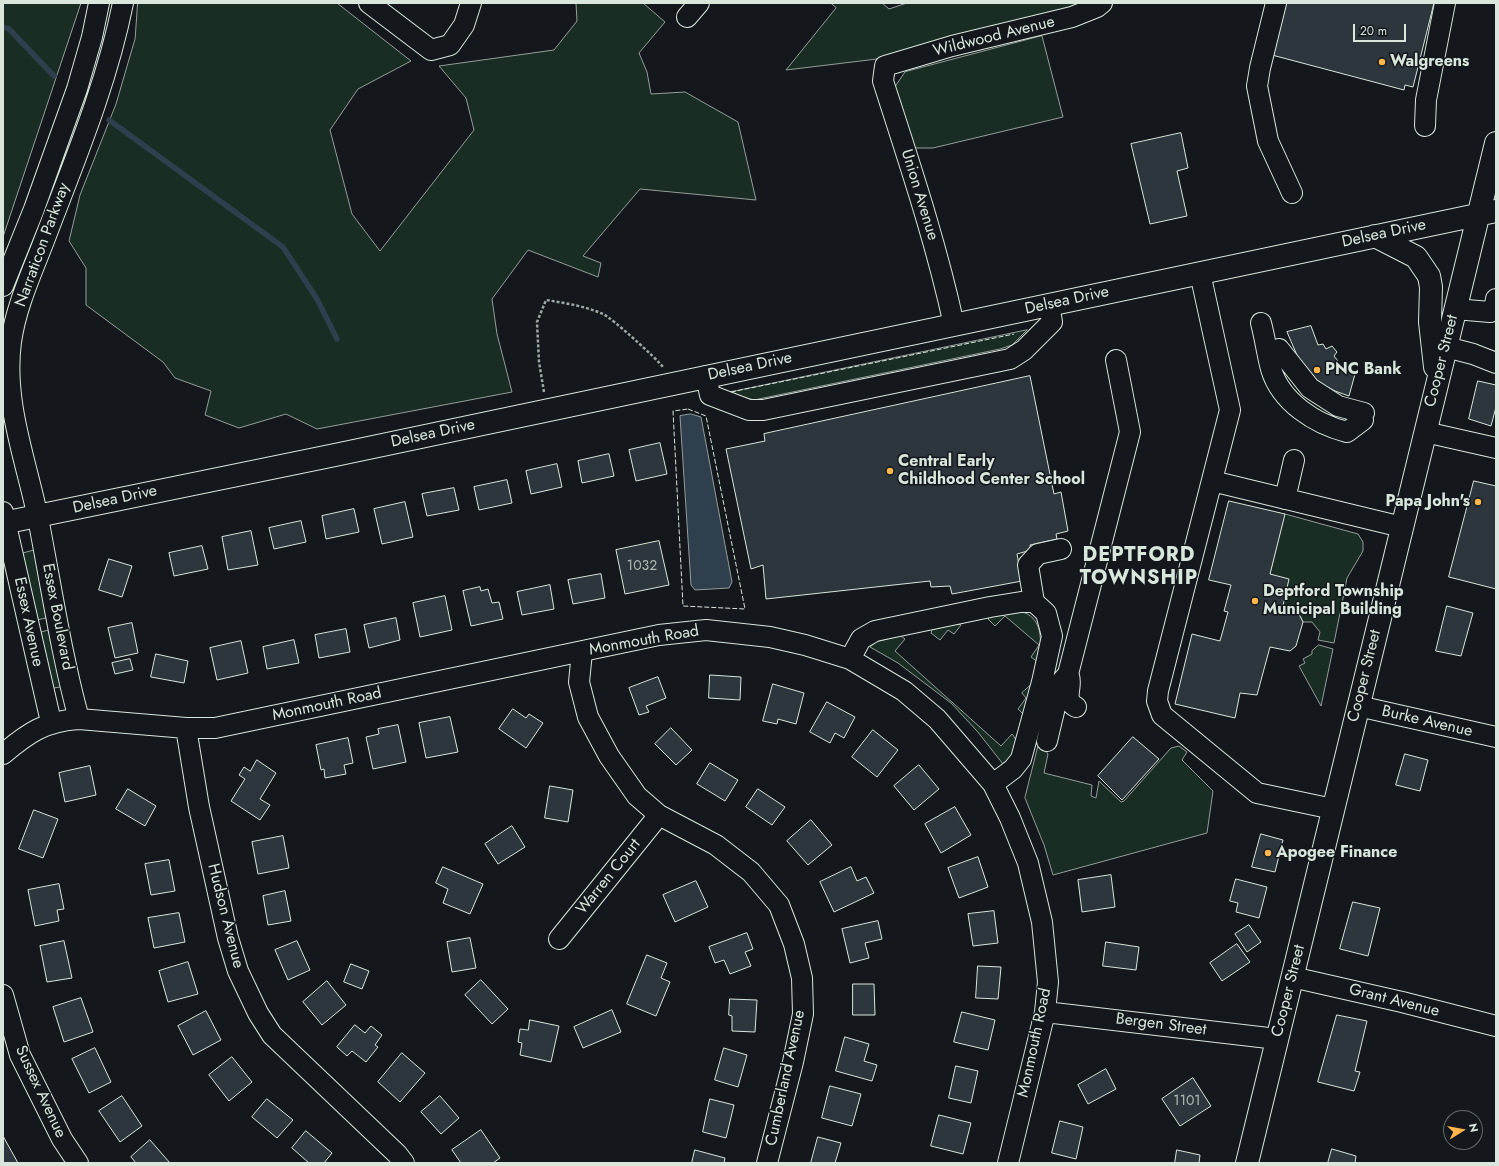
<!DOCTYPE html>
<style>
body{margin:0}
#map{position:relative;width:1499px;height:1166px;overflow:hidden;background:#14181c;font-family:Jost,sans-serif}
canvas{display:block}
.frame{position:absolute;inset:0;border:4px solid #d8e6dc;pointer-events:none}
.north{position:absolute;left:1443px;top:1110px;width:40px;height:40px;box-sizing:border-box;background:#14181c;border:1px solid #626a69;border-radius:50%;rotate:79deg;font-size:11px;font-weight:700;line-height:16px;text-align:center;color:#d8e6dc}
.north::after{content:'';display:block;margin:auto;width:14px;height:18px;background:#ffb74d;clip-path:polygon(50% 0,100% 100%,50% 72%,0 100%)}
.scale{position:absolute;left:1353px;top:24px;width:53px;height:18px;box-sizing:border-box;border:2px solid #d8e6dc;border-top:0;padding-left:5px;font-size:12px;line-height:14px;white-space:nowrap;color:#d8e6dc;-webkit-text-stroke:3px #14181c;paint-order:stroke}
</style>
<div id="map">
<canvas width="1499" height="1166"></canvas>
<div class="frame"></div>
<div class="north">N</div>
<div class="scale">20 m</div>
</div>
<script>
const ctx = document.querySelector('canvas').getContext('2d');
ctx.lineJoin = 'round';
function fill(path, color) {
  ctx.fillStyle = color;
  ctx.fill(path, 'evenodd');
}
function trace(path, color, width, dash) {
  ctx.strokeStyle = color;
  ctx.lineWidth = width;
  ctx.lineCap = dash ? 'butt' : 'round';
  ctx.setLineDash(dash || []);
  ctx.stroke(path);
}
function write(font, color, halo, rows, align = 'center') {
  ctx.font = font + ' Jost,sans-serif';
  ctx.lineWidth = 3;
  ctx.setLineDash([]);
  ctx.textBaseline = 'middle';
  ctx.strokeStyle = halo;
  ctx.fillStyle = color;
  for (const [text, x, y, turn = 0] of rows) {
    ctx.save();
    ctx.translate(x, y);
    ctx.rotate((+turn || 0) * Math.PI / 180);
    ctx.textAlign = isNaN(turn) ? turn : align;
    if (halo) ctx.strokeText(text, 0, 0);
    ctx.fillText(text, 0, 0);
    ctx.restore();
  }
}
const green = new Path2D(`
 M 3,3 L 81,3 L 3,237 Z
 M 138,3 L 337,3 L 411,61 L 358,89 L 330,130 L 352,214 L 380,251 L 474,130 L 466,98 L 439,66 L 554,50 L 577,21 L 576,3 L 643,3 L 665,22 L 639,53 L 647,72 L 651,94 L 685,92 L 738,122 L 756,200 L 640,189 L 583,256 L 601,263 L 598,277 L 528,250 L 492,299 L 497,334 L 512,392 L 317,429 L 286,414 L 239,428 L 205,415 L 211,391 L 175,378 L 163,362 L 86,305 L 86,268 L 69,241 L 80,195 L 116,104 L 135,39 Z
 M 831,3 L 882,3 L 889,9 L 907,3 L 1082,3 L 1070,9 L 978,35 L 877,59 L 786,70 L 836,8 Z
 M 1042,36 L 1063,117 L 933,148 L 911,148 L 892,91 L 905,72 Z
 M 1027,330 L 1012,345 L 1000,349 L 754,400 L 739,396 L 731,392 Z
 M 1285,514 L 1358,534 L 1363,542 L 1363,551 L 1347,578 L 1334,643 L 1318,640 L 1320,632 L 1312,622 L 1303,622 L 1299,614 L 1282,610 L 1270,574 Z
 M 35,550 L 48,614 L 46,618 L 37,620 L 21,554 Z
 M 1019,611 C 1044,616 1042,642 1038,662 L 1031,657 L 1039,645 L 1005,616 L 995,626 L 988,619 L 990,617 Z
 M 958,624 L 961,625 L 954,634 L 948,630 L 940,640 L 931,633 L 932,630 Z
 M 50,630 L 62,683 L 60,687 L 54,688 L 49,684 L 39,633 Z
 M 901,636 L 905,639 L 895,651 L 1001,746 L 1012,734 C 1022,745 1013,757 1003,764 L 977,731 L 951,703 L 898,663 L 870,647 L 876,642 Z
 M 1319,645 L 1333,649 L 1321,706 L 1299,666 L 1305,663 L 1303,659 L 1312,654 L 1312,651 Z
 M 1030,686 L 1031,689 L 1025,713 L 1022,713 L 1018,709 L 1026,698 L 1022,693 Z
 M 1039,743 L 1048,754 L 1044,773 L 1092,785 L 1091,796 L 1096,798 L 1099,781 L 1121,802 L 1124,801 L 1171,748 L 1179,746 L 1187,752 L 1182,760 L 1213,791 L 1207,833 L 1053,875 L 1044,845 L 1025,798 Z`);
const water = new Path2D(`
 M 691,414 L 701,417 L 732,582 L 729,588 L 695,590 L 691,585 L 680,416 Z`);
const stream = new Path2D(`
 M 3,27 L 9,29 L 54,76
 M 109,120 L 283,247 L 317,299 L 337,339`);
const building = new Path2D(`
 M 1286,3 L 1434,3 L 1413,87 L 1405,85 L 1404,90 L 1272,55 Z
 M 1181,133 L 1188,168 L 1177,171 L 1187,216 L 1150,224 L 1131,144 Z
 M 1311,326 L 1318,345 L 1323,344 L 1326,349 L 1332,346 L 1337,352 L 1334,356 L 1338,361 L 1335,364 L 1355,374 L 1349,396 L 1335,391 L 1306,376 L 1287,332 Z
 M 1030,376 L 1054,494 L 1061,492 L 1068,531 L 1056,534 L 1057,539 L 1030,545 L 1031,550 L 1017,554 L 1022,581 L 952,594 L 950,586 L 931,587 L 930,581 L 766,599 L 763,565 L 751,569 L 726,449 L 765,441 L 764,434 Z
 M 1478,381 L 1496,385 L 1496,407 L 1491,426 L 1469,419 Z
 M 660,443 L 667,474 L 636,481 L 629,450 Z
 M 609,454 L 614,476 L 582,483 L 578,461 Z
 M 557,464 L 562,487 L 531,494 L 526,471 Z
 M 507,480 L 512,503 L 479,510 L 474,487 Z
 M 1474,481 L 1496,486 L 1496,589 L 1449,577 Z
 M 454,488 L 459,510 L 427,516 L 422,494 Z
 M 1229,501 L 1285,514 L 1270,574 L 1289,579 L 1282,610 L 1299,614 L 1303,622 L 1296,646 L 1290,651 L 1270,647 L 1257,695 L 1240,693 L 1235,718 L 1175,704 L 1192,634 L 1220,641 L 1228,612 L 1224,611 L 1231,585 L 1209,580 Z
 M 405,502 L 413,537 L 382,544 L 374,509 Z
 M 354,509 L 359,532 L 326,539 L 322,516 Z
 M 301,521 L 306,542 L 274,549 L 269,528 Z
 M 251,531 L 258,565 L 228,570 L 222,537 Z
 M 659,541 L 669,585 L 625,594 L 616,550 Z
 M 202,546 L 208,569 L 174,576 L 169,553 Z
 M 109,559 L 132,566 L 122,597 L 99,590 Z
 M 601,574 L 605,598 L 573,604 L 568,580 Z
 M 550,585 L 554,609 L 522,615 L 517,592 Z
 M 480,587 L 481,591 L 488,589 L 492,603 L 499,602 L 503,619 L 471,626 L 463,591 Z
 M 445,596 L 452,630 L 420,637 L 413,603 Z
 M 1447,606 L 1473,613 L 1461,656 L 1436,651 Z
 M 396,618 L 400,640 L 369,648 L 364,625 Z
 M 132,623 L 138,653 L 115,658 L 108,628 Z
 M 346,629 L 350,652 L 319,658 L 315,635 Z
 M 294,640 L 299,663 L 267,669 L 263,647 Z
 M 241,641 L 248,673 L 217,680 L 210,648 Z
 M 156,654 L 188,661 L 184,683 L 151,677 Z
 M 130,659 L 133,670 L 115,674 L 112,663 Z
 M 710,675 L 741,677 L 740,700 L 709,698 Z
 M 658,677 L 666,698 L 646,706 L 649,712 L 639,715 L 629,688 Z
 M 773,684 L 804,693 L 796,724 L 778,719 L 777,724 L 763,721 Z
 M 827,702 L 855,717 L 844,738 L 835,733 L 830,743 L 810,732 Z
 M 513,709 L 526,718 L 529,714 L 543,723 L 526,748 L 499,729 Z
 M 450,717 L 458,752 L 426,758 L 419,723 Z
 M 398,725 L 406,762 L 373,769 L 366,737 L 379,734 L 378,729 Z
 M 671,728 L 692,750 L 676,765 L 655,744 Z
 M 873,730 L 898,750 L 877,777 L 852,757 Z
 M 1133,737 L 1159,759 L 1122,800 L 1098,776 Z
 M 348,738 L 353,763 L 344,765 L 346,774 L 325,778 L 324,769 L 321,770 L 316,745 Z
 M 1405,754 L 1428,760 L 1420,791 L 1396,785 Z
 M 257,760 L 276,773 L 260,799 L 270,805 L 260,820 L 231,801 L 245,779 L 239,775 L 244,767 L 250,771 Z
 M 710,763 L 738,780 L 725,801 L 697,784 Z
 M 919,765 L 939,789 L 914,810 L 894,786 Z
 M 90,766 L 96,795 L 65,802 L 59,773 Z
 M 550,786 L 573,790 L 568,822 L 545,818 Z
 M 128,789 L 156,806 L 145,826 L 116,809 Z
 M 758,789 L 785,807 L 772,825 L 746,807 Z
 M 955,807 L 971,835 L 941,853 L 925,824 Z
 M 34,810 L 58,819 L 43,858 L 19,849 Z
 M 811,820 L 832,845 L 808,865 L 787,841 Z
 M 512,826 L 525,847 L 498,864 L 485,844 Z
 M 1261,834 L 1283,840 L 1275,872 L 1252,867 Z
 M 283,836 L 289,868 L 258,874 L 252,842 Z
 M 978,857 L 988,887 L 959,898 L 948,868 Z
 M 169,860 L 175,891 L 151,895 L 145,864 Z
 M 443,867 L 483,884 L 470,914 L 443,903 L 448,889 L 436,883 Z
 M 851,867 L 857,881 L 866,877 L 874,893 L 834,912 L 820,882 Z
 M 1111,875 L 1115,907 L 1082,912 L 1078,880 Z
 M 1236,879 L 1267,887 L 1259,918 L 1236,912 L 1238,903 L 1230,901 Z
 M 696,881 L 708,907 L 675,922 L 663,895 Z
 M 59,884 L 64,909 L 57,910 L 59,921 L 35,926 L 28,890 Z
 M 285,891 L 291,921 L 268,925 L 263,896 Z
 M 1353,902 L 1380,908 L 1368,956 L 1340,949 Z
 M 994,911 L 998,943 L 973,946 L 968,914 Z
 M 179,913 L 185,942 L 154,948 L 148,918 Z
 M 878,921 L 882,939 L 865,943 L 869,958 L 850,963 L 842,929 Z
 M 1249,925 L 1261,942 L 1247,952 L 1235,934 Z
 M 747,933 L 753,949 L 745,952 L 751,966 L 730,974 L 724,960 L 715,963 L 709,947 Z
 M 470,938 L 476,968 L 452,972 L 447,942 Z
 M 64,941 L 72,978 L 47,982 L 40,946 Z
 M 297,941 L 310,970 L 288,980 L 275,950 Z
 M 1106,942 L 1139,947 L 1136,970 L 1103,966 Z
 M 1237,944 L 1250,962 L 1222,981 L 1210,963 Z
 M 647,955 L 667,963 L 661,978 L 670,982 L 656,1016 L 627,1004 Z
 M 188,962 L 198,994 L 168,1002 L 159,971 Z
 M 351,964 L 369,971 L 362,989 L 344,982 Z
 M 978,966 L 1001,967 L 998,999 L 976,998 Z
 M 481,980 L 508,1009 L 492,1024 L 465,995 Z
 M 327,981 L 346,1005 L 322,1025 L 303,1002 Z
 M 853,984 L 874,984 L 875,1015 L 853,1015 Z
 M 81,998 L 93,1032 L 64,1042 L 53,1007 Z
 M 730,999 L 757,1000 L 755,1032 L 732,1031 L 732,1016 L 729,1015 Z
 M 612,1010 L 621,1032 L 583,1048 L 574,1027 Z
 M 206,1011 L 221,1040 L 193,1055 L 178,1026 Z
 M 962,1012 L 995,1020 L 988,1050 L 954,1042 Z
 M 1337,1015 L 1367,1021 L 1355,1071 L 1360,1072 L 1354,1091 L 1318,1082 Z
 M 530,1020 L 559,1026 L 551,1062 L 520,1055 L 522,1043 L 518,1042 L 520,1029 L 528,1030 Z
 M 355,1025 L 365,1033 L 371,1026 L 382,1035 L 375,1045 L 378,1047 L 366,1062 L 352,1051 L 347,1056 L 337,1047 Z
 M 845,1037 L 869,1044 L 864,1061 L 877,1065 L 872,1081 L 836,1071 Z
 M 95,1048 L 111,1082 L 89,1093 L 72,1059 Z
 M 724,1048 L 747,1055 L 738,1087 L 715,1080 Z
 M 402,1053 L 425,1073 L 400,1102 L 378,1082 Z
 M 232,1057 L 252,1082 L 229,1101 L 209,1075 Z
 M 956,1066 L 978,1071 L 971,1103 L 949,1098 Z
 M 1106,1069 L 1116,1089 L 1088,1104 L 1078,1085 Z
 M 1193,1078 L 1211,1106 L 1180,1126 L 1162,1099 Z
 M 830,1086 L 861,1094 L 852,1126 L 822,1118 Z
 M 122,1096 L 142,1126 L 120,1142 L 99,1111 Z
 M 440,1096 L 459,1118 L 441,1134 L 421,1112 Z
 M 267,1099 L 293,1120 L 277,1138 L 252,1117 Z
 M 710,1099 L 734,1105 L 726,1138 L 703,1132 Z
 M 939,1115 L 971,1123 L 963,1154 L 931,1146 Z
 M 1060,1121 L 1083,1127 L 1076,1159 L 1052,1153 Z
 M 481,1130 L 500,1158 L 493,1163 L 461,1163 L 452,1150 Z
 M 306,1131 L 332,1153 L 324,1163 L 309,1163 L 292,1148 Z
 M 3,1136 L 18,1163 L 3,1163 Z
 M 818,1137 L 841,1143 L 835,1163 L 811,1163 Z
 M 150,1140 L 170,1163 L 136,1163 L 131,1157 Z
 M 1332,1149 L 1356,1156 L 1355,1163 L 1328,1163 Z
 M 695,1150 L 725,1158 L 724,1163 L 692,1163 Z
 M 1177,1150 L 1200,1155 L 1199,1163 L 1175,1163 Z`);
const path = new Path2D(`
 M 544,392 L 539,362 L 537,322 L 546,300 C 565,303 585,306 603,314 C 612,318 657,359 663,367`);
const minor = new Path2D(`
 M 369,3 L 431,50 L 450,45 L 464,25 L 471,3
 M 1276,3 L 1260,68 L 1257,86 L 1268,141 L 1292,193
 M 687,17 L 699,3
 M 1425,126 L 1426,100 L 1445,3
 M 1200,273 L 1230,410 L 1158,691 L 1157,701 L 1162,715 L 1257,793 L 1333,809
 M 3,286 L 34,209 L 77,89 L 92,37 L 99,3
 M 1455,309 L 1490,312 L 1495,305 L 1496,299
 M 1261,323 C 1265,338 1267,354 1271,369 C 1281,402 1315,424 1347,432 L 1363,420
 M 954,325 C 936,242 909,162 883,81 L 885,66 L 952,46 L 1072,17 L 1097,7 L 1102,3
 M 1446,347 L 1473,354 L 1496,363
 M 1279,349 L 1310,388 L 1338,406 L 1364,413
 M 706,376 L 710,395 L 749,410 L 763,410 L 1010,359 L 1024,350 L 1052,322 L 1049,305
 M 1425,432 L 1496,448
 M 1212,481 L 1402,527
 M 1285,499 L 1294,460
 M 3,512 L 51,722
 M 1034,602 L 1028,565 L 1038,554 L 1061,549
 M 582,652 L 579,682 L 588,717 L 609,756 L 637,796 L 659,815 L 716,845 L 751,872 L 779,905 L 794,944 L 802,978 L 803,1014 L 793,1062 L 767,1163
 M 850,659 L 861,639 L 875,631 L 990,607 L 1021,602 L 1034,602 L 1046,613 L 1052,636 L 1042,682 L 1021,759 L 1013,769 L 993,784
 M 1069,676 C 1073,688 1062,699 1076,707
 M 1358,706 L 1496,737
 M 79,719 C 61,653 51,585 38,518 C 26,460 3,402 11,342 C 16,305 34,268 47,233 C 76,157 107,83 123,3
 M 186,728 L 199,807 L 228,938 L 238,971 L 258,1013 L 272,1035 L 397,1154 L 404,1163
 M 1047,741 L 1061,682 L 1068,674 L 1130,432 L 1116,360
 M 3,754 C 28,733 45,721 79,719 L 186,728 L 215,728 L 659,635 L 706,630 L 770,637 L 805,645 L 850,659 L 904,691 L 937,719 L 993,784 L 1010,818 L 1028,863 L 1042,922 L 1048,982 L 1045,1012 L 1008,1163
 M 559,939 L 659,815
 M 1292,977 L 1402,1002 L 1496,1026
 M 3,995 L 20,1055 L 62,1139 L 78,1163
 M 1045,1012 L 1277,1039`);
const major = new Path2D(`
 M 1375,236 L 1416,257 L 1429,276 L 1431,287 L 1430,322 L 1435,367
 M 3,523 L 335,455 L 1496,211
 M 1247,1163 L 1496,143`);
const fence = new Path2D(`
 M 731,392 L 1014,334
 M 688,409 L 706,416 L 745,609 L 683,606 L 673,411 Z`);
const markers = [
 [1382,62,4,"#ffb74d"],
 [1317,370,4,"#ffb74d"],
 [890,471,4,"#ffb74d"],
 [1478,502,4,"#ffb74d"],
 [1255,601,4,"#ffb74d"],
 [1268,853,4,"#ffb74d"]
];
const numberNames = [
 ["1032",642,567],
 ["1101",1187,1102]
];
const streetNames = [
 ["Wildwood Avenue",994,37,-14],
 ["Union Avenue",919,195,73],
 ["Delsea Drive",1384,234,-12],
 ["Narraticon Parkway",43,245,-70],
 ["Delsea Drive",1067,301,-12],
 ["Cooper Street",1442,361,-76],
 ["Delsea Drive",750,367,-12],
 ["Delsea Drive",433,434,-12],
 ["Delsea Drive",115,500,-12],
 ["Essex Boulevard",57,617,79],
 ["Essex Avenue",28,622,78],
 ["Monmouth Road",644,641,-10],
 ["Cooper Street",1365,676,-76],
 ["Monmouth Road",327,705,-12],
 ["Burke Avenue",1427,722,13],
 ["Warren Court",609,877,-51],
 ["Hudson Avenue",225,916,76],
 ["Cooper Street",1289,991,-76],
 ["Grant Avenue",1394,1001,14],
 ["Bergen Street",1161,1025,7],
 ["Monmouth Road",1035,1043,-78],
 ["Cumberland Avenue",786,1078,-78],
 ["Sussex Avenue",40,1092,65]
];
const poiNames = [
 ["Walgreens",1390,62],
 ["PNC Bank",1325,370],
 ["Central Early",898,462],
 ["Childhood Center School",898,480],
 ["Papa John's",1470,502,"right"],
 ["Deptford Township",1263,592],
 ["Municipal Building",1263,610],
 ["Apogee Finance",1276,853]
];
const districtNames = [
 ["DEPTFORD",1139,556],
 ["TOWNSHIP",1139,579]
];
fill(green, '#1a2d24');
trace(green, '#939e99', 1);
fill(water, '#2f3f4d');
trace(water, '#939e99', 1);
trace(stream, '#2f3f4d', 5.5);
fill(building, '#2c363c');
trace(building, '#d8e6dc', 1);
trace(minor, '#d8e6dc', 22);
trace(major, '#d8e6dc', 24);
trace(path, '#9da8a2', 2.5, [3, 2]);
trace(minor, '#14181c', 20);
trace(major, '#14181c', 22);
trace(fence, '#d8e6dc', 1, [5, 2]);
for (const [x, y, r, color] of markers) {
  const dot = new Path2D();
  dot.arc(x, y, r, 0, 2 * Math.PI);
  ctx.fillStyle = color;
  ctx.fill(dot);
  trace(dot, '#14181c', 1.5);
}
write('14px', '#adbab4', null, numberNames);
write('16px', '#d8e6dc', '#14181c', streetNames);
write('bold 16px', '#d8e6dc', '#14181c', poiNames, 'left');
ctx.letterSpacing = '1px';
write('bold 20px', '#d8e6dc', '#14181c', districtNames);
ctx.letterSpacing = '0px';
</script>
